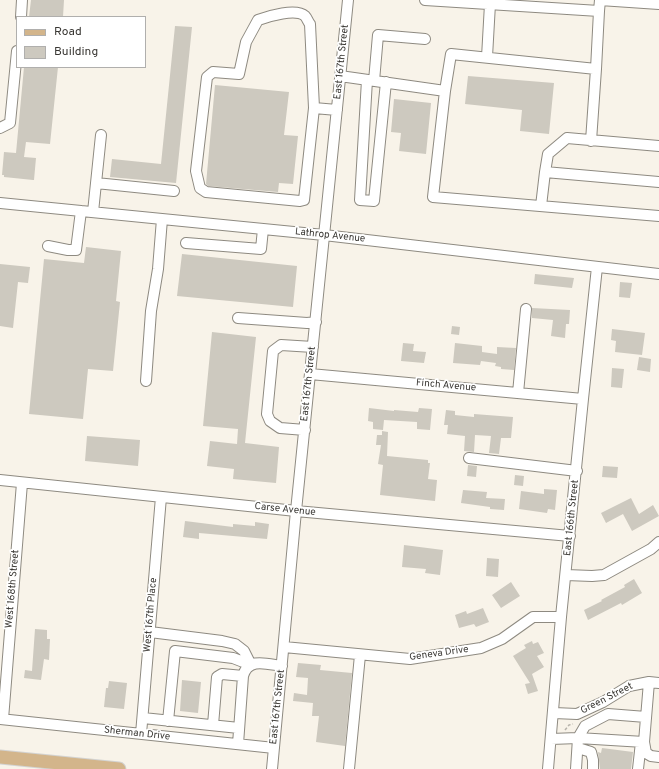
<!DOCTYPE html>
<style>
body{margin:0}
#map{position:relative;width:659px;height:769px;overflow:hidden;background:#f8f3e9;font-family:Overpass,sans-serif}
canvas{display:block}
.legend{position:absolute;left:16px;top:16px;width:130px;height:52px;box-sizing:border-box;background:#fff;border:1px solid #b0afad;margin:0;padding:5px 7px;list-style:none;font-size:12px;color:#393733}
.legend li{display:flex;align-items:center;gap:8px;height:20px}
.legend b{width:20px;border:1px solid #b0afad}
</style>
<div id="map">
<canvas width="659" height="769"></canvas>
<ul class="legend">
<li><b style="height:5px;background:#d3b58b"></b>Road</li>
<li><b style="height:11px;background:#cdc9bf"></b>Building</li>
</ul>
</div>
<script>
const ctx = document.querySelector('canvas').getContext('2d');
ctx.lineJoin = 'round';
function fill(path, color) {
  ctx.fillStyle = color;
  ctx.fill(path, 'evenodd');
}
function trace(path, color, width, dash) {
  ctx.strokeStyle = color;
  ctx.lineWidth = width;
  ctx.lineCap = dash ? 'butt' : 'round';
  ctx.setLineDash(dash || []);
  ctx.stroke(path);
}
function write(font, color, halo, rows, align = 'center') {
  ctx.font = font + ' Overpass,sans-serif';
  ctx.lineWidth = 3.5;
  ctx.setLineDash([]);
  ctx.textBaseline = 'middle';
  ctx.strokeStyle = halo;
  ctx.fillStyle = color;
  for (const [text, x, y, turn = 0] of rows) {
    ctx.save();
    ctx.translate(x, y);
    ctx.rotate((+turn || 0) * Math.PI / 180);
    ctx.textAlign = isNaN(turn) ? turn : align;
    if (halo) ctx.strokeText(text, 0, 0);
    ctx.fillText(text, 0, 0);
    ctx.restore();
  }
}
const building = new Path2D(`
 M 31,0 L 64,0 L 63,17 L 29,17 Z
 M 175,26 L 192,27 L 176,183 L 110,177 L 112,159 L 161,164 Z
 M 24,67 L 58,67 L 50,144 L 26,142 L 24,157 L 36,158 L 34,180 L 33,180 L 4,177 L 4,175 L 2,175 L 4,152 L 16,153 Z
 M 468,76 L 554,83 L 549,134 L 520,131 L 522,110 L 465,104 Z
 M 215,85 L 289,92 L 284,135 L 298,136 L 293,184 L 279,183 L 278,192 L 208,186 L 206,184 Z
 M 394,99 L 431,103 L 426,154 L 399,151 L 401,133 L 391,132 Z
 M 86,247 L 121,251 L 116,301 L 120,302 L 113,371 L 88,369 L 83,419 L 29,414 L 44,259 L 84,263 Z
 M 182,254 L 297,266 L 293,307 L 177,296 Z
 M 0,264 L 30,267 L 28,283 L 18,282 L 13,328 L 0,326 Z
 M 535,274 L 574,278 L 572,288 L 534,284 Z
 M 620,282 L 632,283 L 630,298 L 619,297 Z
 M 532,308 L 570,310 L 569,324 L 566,324 L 565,338 L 551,336 L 553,320 L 532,318 Z
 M 452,326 L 460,327 L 459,335 L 451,334 Z
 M 612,329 L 645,333 L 642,355 L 615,352 L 616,341 L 611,340 Z
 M 212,332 L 256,337 L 245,443 L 279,447 L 276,483 L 233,479 L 234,469 L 207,466 L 210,441 L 237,444 L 238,429 L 203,426 Z
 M 403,343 L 414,344 L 413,351 L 426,352 L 424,363 L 401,361 Z
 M 455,343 L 482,346 L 482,352 L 497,354 L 497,347 L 516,348 L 514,370 L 501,369 L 501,367 L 495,366 L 496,363 L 481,361 L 480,365 L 453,363 Z
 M 639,357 L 651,359 L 650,372 L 637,370 Z
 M 612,368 L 624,369 L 622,388 L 611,387 Z
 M 369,408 L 394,411 L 394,410 L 418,412 L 419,408 L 432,409 L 430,430 L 417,429 L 417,422 L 384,420 L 383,430 L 373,429 L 373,422 L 368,421 Z
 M 446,410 L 455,411 L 455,415 L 474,417 L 474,414 L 513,417 L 511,438 L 501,438 L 499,454 L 489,453 L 491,436 L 475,435 L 474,452 L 464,451 L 465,436 L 447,434 L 448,425 L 444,425 Z
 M 382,431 L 388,432 L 387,456 L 428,460 L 428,463 L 430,463 L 428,479 L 437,480 L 435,501 L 380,495 L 383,465 L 378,464 L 381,445 L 376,445 L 377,435 L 382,435 Z
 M 87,436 L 140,440 L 138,466 L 85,461 Z
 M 468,465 L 477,466 L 476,477 L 467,476 Z
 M 603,466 L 618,467 L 617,478 L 602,477 Z
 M 515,475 L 524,476 L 523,486 L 514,485 Z
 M 544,489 L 557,490 L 555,510 L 548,509 L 547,513 L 519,509 L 521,491 L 544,494 Z
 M 463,490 L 487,492 L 486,498 L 505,499 L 504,510 L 490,509 L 490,507 L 461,503 Z
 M 631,498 L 639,514 L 653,505 L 659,516 L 632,531 L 623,514 L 606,523 L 601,513 Z
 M 185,521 L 233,527 L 233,524 L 255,526 L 255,522 L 269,524 L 267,539 L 199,533 L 199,539 L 183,537 Z
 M 404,545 L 443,550 L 440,575 L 425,573 L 426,569 L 402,567 Z
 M 487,558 L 499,559 L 498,577 L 486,576 Z
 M 634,579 L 642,593 L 622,605 L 621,603 L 588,620 L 584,610 L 602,601 L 601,600 L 625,587 L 624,585 Z
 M 511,582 L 520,596 L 501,608 L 492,595 Z
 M 483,608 L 489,622 L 476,627 L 474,624 L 459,628 L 455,615 L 466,611 L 467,614 Z
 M 35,629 L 47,630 L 47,639 L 50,639 L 49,660 L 44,659 L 41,680 L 24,678 L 25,670 L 32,671 Z
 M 532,641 L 533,644 L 538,642 L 544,653 L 537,656 L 544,667 L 532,674 L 538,691 L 528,694 L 525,684 L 530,683 L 513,656 L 526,648 L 524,645 Z
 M 298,663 L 321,665 L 320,670 L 352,673 L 345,746 L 316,742 L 319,716 L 312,716 L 313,703 L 293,701 L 294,693 L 307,695 L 308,678 L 296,677 Z
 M 182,680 L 201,682 L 198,713 L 180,711 Z
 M 109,681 L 127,683 L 124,709 L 104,707 L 106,688 L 108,688 Z
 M 602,748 L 633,752 L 631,769 L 600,769 L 598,752 L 601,753 Z`);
const path = new Path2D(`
 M 565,730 L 569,725 L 573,724`);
const minor = new Path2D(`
 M 425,0 L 599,11 L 600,0
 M 600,0 L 659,4
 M 21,17 L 22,0
 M 487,57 L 490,4
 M 340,76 L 445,91 L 433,197 L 659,216
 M 367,80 L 360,200 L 374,201 L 386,82
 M 374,81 L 378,35 L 425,39
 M 445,91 L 451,54 L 596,69 L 599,11
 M 314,108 L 304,200 L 300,201 L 206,192 L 200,188 L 196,171 L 207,77 L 213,72 L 239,74 L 246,42 L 258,20 C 269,16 296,8 305,16 C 307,18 308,22 310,24 L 314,108 L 337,110
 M 0,128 L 10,123 L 17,51
 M 591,141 L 596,69
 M 545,172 L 548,154 L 567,138 L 659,146
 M 96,183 L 174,191
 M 0,203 L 324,235 L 659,274
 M 541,206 L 545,172 L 659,182
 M 93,212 L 101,135
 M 186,243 L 261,249 L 263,229
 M 48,246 L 68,250 L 76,250 L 81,211
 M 238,318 L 307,323 L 316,322
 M 310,374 L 583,399
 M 146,381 L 151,311 L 158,269 L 162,219
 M 518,393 L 526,309
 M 305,430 L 280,428 L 270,421 L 267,414 L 273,351 L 281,345 L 313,347
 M 469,458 L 577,471
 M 0,480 L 296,511 L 570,536
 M 566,575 L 592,576 L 604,575 L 651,549 L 659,542
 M 150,632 L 222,641 L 235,644 L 244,651 L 251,665
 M 284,647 L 410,659 L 481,648 L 502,639 L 533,617 L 561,617
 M 554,713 L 577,714 L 603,702 L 629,686 L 649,682 L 659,683
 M 143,718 L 239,728
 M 0,719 L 274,748
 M 3,719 L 22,483
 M 168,721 L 175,651 L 233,658 L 251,665
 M 213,725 L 217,677 L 222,674 L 243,676
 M 141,734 L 161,497
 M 551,739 L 578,738 L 644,742 L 649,682
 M 644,742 L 646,753 L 651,756 L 659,757
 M 238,744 L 243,676 C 248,657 267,664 282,666
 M 578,748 L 591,752 L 593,760 L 593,769
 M 272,769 L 296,511 L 348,0
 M 349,769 L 360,655
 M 548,769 L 561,617 L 583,399 L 597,267
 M 576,769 L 578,738 L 585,726 L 608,714 L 646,717
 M 638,769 L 641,742`);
const major = new Path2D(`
 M 0,757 L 119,769`);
const streetNames = [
 ["East 167th Street",342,62,-84],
 ["Lathrop Avenue",330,236,6],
 ["East 167th Street",309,384,-84],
 ["Finch Avenue",446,386,5],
 ["Carse Avenue",285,510,6],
 ["East 166th Street",572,518,-84],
 ["West 168th Street",13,589,-85],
 ["West 167th Place",151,615,-85],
 ["Geneva Drive",439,654,-8],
 ["Green Street",607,699,-27],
 ["East 167th Street",278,707,-84],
 ["Sherman Drive",137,734,6]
];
fill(building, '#cdc9bf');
trace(minor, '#8e8a81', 12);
trace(major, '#d3d3d2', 15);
trace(path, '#b7b3ab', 1.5, [3, 2]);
trace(minor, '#fff', 10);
trace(major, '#d3b58b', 13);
write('10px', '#393733', '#fff', streetNames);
</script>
